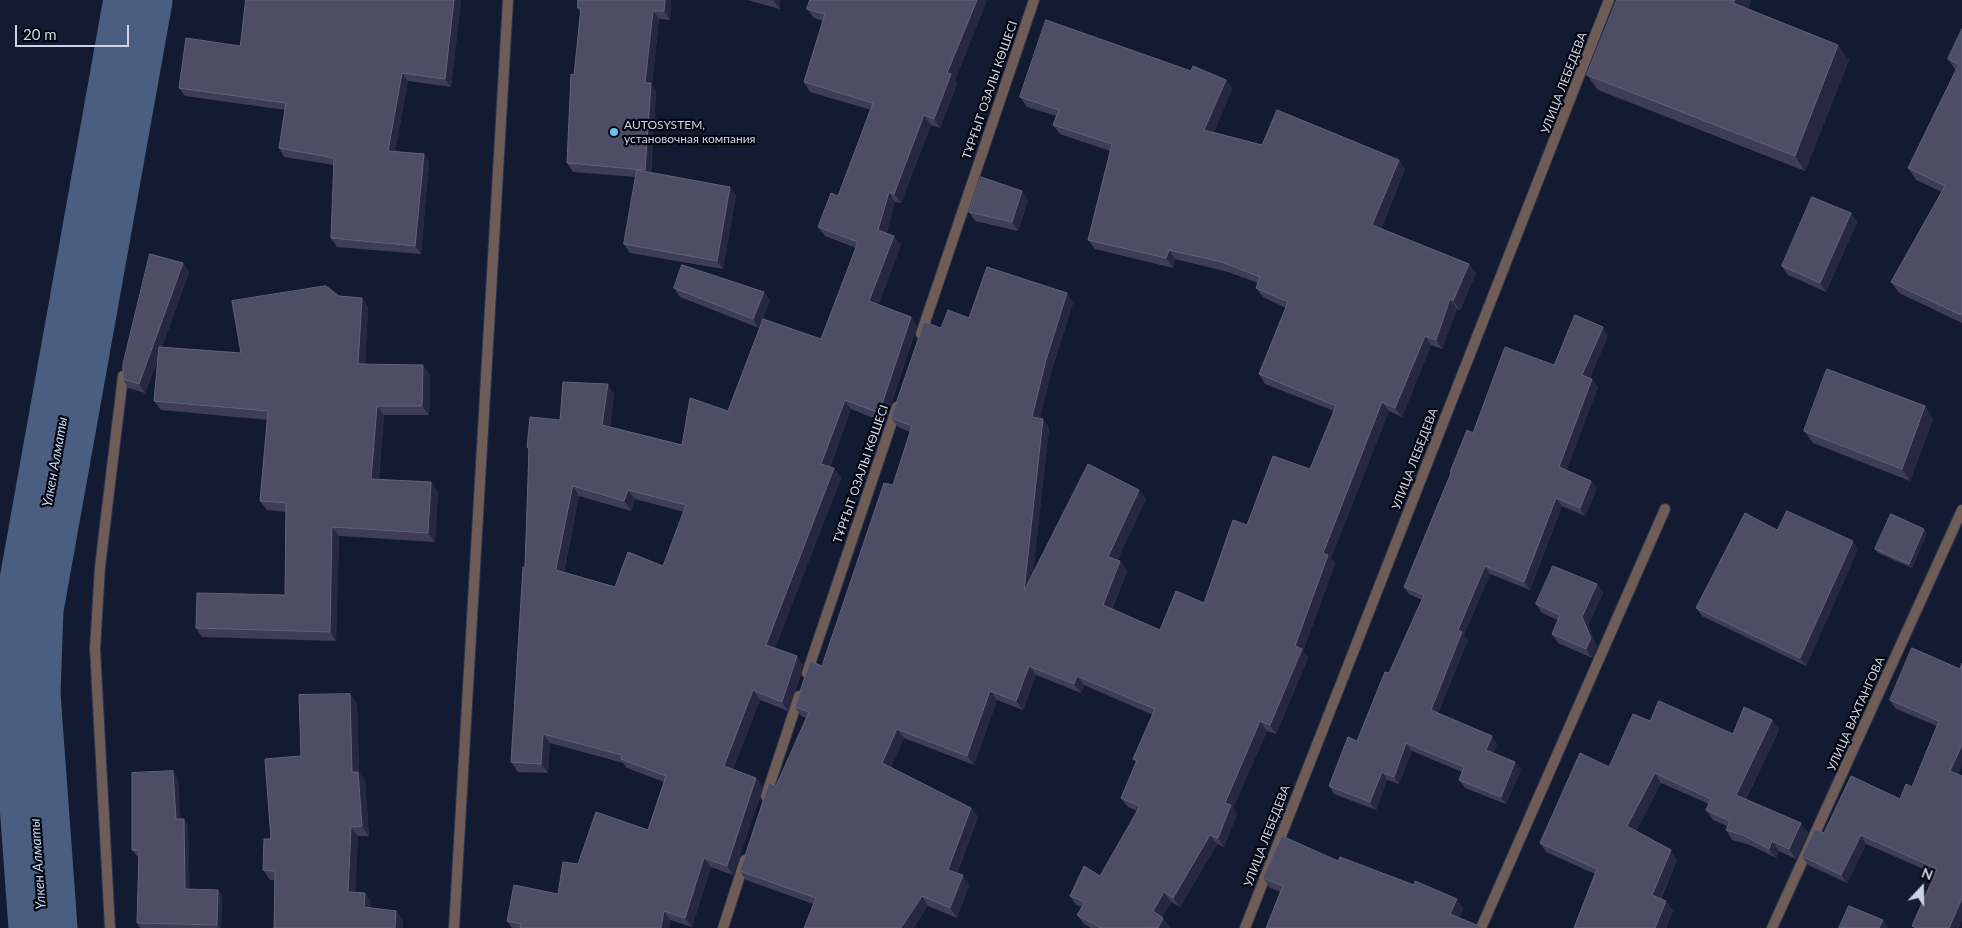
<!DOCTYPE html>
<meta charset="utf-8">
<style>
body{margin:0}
#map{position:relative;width:1962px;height:928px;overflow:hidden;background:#121b32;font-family:Lato,sans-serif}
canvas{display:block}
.north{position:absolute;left:1897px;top:863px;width:50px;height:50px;-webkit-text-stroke:4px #040710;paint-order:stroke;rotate:21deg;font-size:14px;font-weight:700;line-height:20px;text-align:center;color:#cdd5e5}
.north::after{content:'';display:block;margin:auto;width:18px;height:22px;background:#cdd5e5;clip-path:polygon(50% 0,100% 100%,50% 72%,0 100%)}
.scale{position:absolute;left:15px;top:25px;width:114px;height:22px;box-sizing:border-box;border:2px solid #cdd5e5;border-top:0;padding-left:6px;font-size:15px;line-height:18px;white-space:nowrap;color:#cdd5e5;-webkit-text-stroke:4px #040710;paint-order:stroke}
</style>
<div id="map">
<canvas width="1962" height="928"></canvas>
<div class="north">N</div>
<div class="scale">20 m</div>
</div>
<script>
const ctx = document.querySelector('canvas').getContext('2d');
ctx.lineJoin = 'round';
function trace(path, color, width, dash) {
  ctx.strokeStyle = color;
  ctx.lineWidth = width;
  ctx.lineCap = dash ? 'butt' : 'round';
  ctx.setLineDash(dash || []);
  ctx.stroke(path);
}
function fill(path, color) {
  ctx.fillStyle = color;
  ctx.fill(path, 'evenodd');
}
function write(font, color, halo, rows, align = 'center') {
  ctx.font = font + ' Lato,sans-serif';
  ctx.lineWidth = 4.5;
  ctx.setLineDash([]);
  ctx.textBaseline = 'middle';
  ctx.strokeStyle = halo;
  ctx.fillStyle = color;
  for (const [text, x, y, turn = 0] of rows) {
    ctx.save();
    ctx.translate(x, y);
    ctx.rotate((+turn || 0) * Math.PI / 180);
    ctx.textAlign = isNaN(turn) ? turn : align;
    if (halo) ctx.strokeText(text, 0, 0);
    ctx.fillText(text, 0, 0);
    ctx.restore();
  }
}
const river = new Path2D(`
 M 43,928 L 26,694 L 29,609 L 138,0`);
const service = new Path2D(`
 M 110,928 L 95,649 L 100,567 L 123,376`);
const minor = new Path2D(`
 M 921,334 L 1034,0
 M 807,673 L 897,407
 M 766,796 L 799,696
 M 723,928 L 745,860
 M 1245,928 L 1609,0
 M 1481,928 L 1665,509
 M 1772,928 L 1962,510`);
const tertiary = new Path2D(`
 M 454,928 L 508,0`);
const wall = new Path2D(`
 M 246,0 L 461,0 L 451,87 L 408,81 L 395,151 L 424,154 L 429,162 L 421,254 L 337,247 L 331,238 L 334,165 L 284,157 L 279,148 L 285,110 L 185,96 L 179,88 L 240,46 Z
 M 578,0 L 671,0 L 670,20 L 659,19 L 652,85 L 656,92 L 651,173 L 736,195 L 723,269 L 630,253 L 624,244 L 636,177 L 573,172 L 567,163 L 580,12 L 578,8 Z
 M 747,0 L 780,0 L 780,9 Z
 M 810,0 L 987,0 L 955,80 L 957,84 L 940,128 L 931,125 L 901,203 L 895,202 L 886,233 L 901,245 L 878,305 L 911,317 L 917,326 L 885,423 L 851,409 L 830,467 L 834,468 L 841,478 L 775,648 L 804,666 L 788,711 L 760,700 L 733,769 L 756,778 L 763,788 L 733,875 L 711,867 L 692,927 L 670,920 L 669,928 L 512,928 L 507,921 L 558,894 L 578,864 L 648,830 L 664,782 L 627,768 L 623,763 L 550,743 L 548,773 L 518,772 L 511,762 L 525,567 L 529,451 L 527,447 L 560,420 L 614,394 L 610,427 L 682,445 L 821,339 L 856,248 L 825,236 L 818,227 L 838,196 L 871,110 L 810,92 L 804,82 L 823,21 L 814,18 L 807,9 ZM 579,496 L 631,511 L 635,499 L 684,512 L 663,566 L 615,587 L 564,572 Z
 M 1617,0 L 1751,0 L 1747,9 L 1849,60 L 1805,171 L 1598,90 L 1587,75 Z
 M 1962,29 L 1962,323 L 1899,293 L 1891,282 L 1942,192 L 1916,180 L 1908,168 L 1956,71 L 1948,59 Z
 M 1191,71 L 1226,80 L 1232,89 L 1214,132 L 1262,145 L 1405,169 L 1381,229 L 1476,273 L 1460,310 L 1457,309 L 1442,349 L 1431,345 L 1402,417 L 1389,411 L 1331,558 L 1335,564 L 1303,651 L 1308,658 L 1276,734 L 1267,731 L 1233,808 L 1237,814 L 1224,847 L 1217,844 L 1180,907 L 1171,902 L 1162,917 L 1170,927 L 1169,928 L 1091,928 L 1084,924 L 1077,915 L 1082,907 L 1076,905 L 1070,896 L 1100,876 L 1137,811 L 1128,807 L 1121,798 L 1136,762 L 1133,759 L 1153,715 L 1084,685 L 1081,693 L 1036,675 L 1023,710 L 997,700 L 974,765 L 904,738 L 891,767 L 971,808 L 978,817 L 957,873 L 969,885 L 957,918 L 928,906 L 813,904 L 746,880 L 740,871 L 806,718 L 801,716 L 795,707 L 822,666 L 893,485 L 910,432 L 898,427 L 891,418 L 941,328 L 969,318 L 1067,293 L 1073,303 L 1052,369 L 1040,418 L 1049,428 L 1033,572 L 1139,490 L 1146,499 L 1117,560 L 1120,561 L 1127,571 L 1112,609 L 1160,630 L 1204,603 L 1247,525 L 1310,469 L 1334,411 L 1265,384 L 1259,374 L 1286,308 L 1263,297 L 1256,288 L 1258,283 L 1228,272 L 1175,259 L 1173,268 L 1095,249 L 1088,240 L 1110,151 L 1060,134 L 1053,125 L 1056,116 L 1027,107 L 1020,97 Z
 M 1028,200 L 1018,231 L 975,221 L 969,212 Z
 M 1851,213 L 1857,222 L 1826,292 L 1788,275 L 1782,266 Z
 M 183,263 L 189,272 L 162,347 L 241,353 L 339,296 L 368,307 L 365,364 L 430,374 L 429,415 L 384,415 L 379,479 L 431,482 L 438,492 L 435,542 L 339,536 L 336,641 L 202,637 L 196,628 L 285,595 L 286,512 L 267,510 L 260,501 L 268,420 L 161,410 L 154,401 L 158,359 L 145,393 L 128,388 L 123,379 Z
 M 674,288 L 770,300 L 759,328 L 680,297 Z
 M 1608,335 L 1590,378 L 1592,379 L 1598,387 L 1566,470 L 1591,481 L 1597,488 L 1585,516 L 1562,506 L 1530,590 L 1490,574 L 1464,635 L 1468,640 L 1438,713 L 1497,744 L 1493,753 L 1521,770 L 1506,804 L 1465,788 L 1459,780 L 1462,772 L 1412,751 L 1399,784 L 1387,780 L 1376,810 L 1334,794 L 1329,786 L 1357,741 L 1389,673 L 1422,600 L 1409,594 L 1404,587 L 1451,474 L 1450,472 L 1473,433 L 1554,365 Z
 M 1925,406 L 1933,419 L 1910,481 L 1813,443 L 1804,431 Z
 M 1777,530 L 1858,549 L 1806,666 L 1702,616 L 1696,608 Z
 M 1927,533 L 1912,568 L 1878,553 L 1875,549 Z
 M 1597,584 L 1603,593 L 1588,625 L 1597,647 L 1592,658 L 1558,643 L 1552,634 L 1558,620 L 1542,613 L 1536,604 Z
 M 1960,669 L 1959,775 L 1962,776 L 1962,920 L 1958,928 L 1914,928 L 1912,926 L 1935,874 L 1866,844 L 1847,883 L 1808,865 L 1802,856 L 1824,833 L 1900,799 L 1912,787 L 1937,726 L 1896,709 L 1890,700 Z
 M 350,694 L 357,704 L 359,773 L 365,781 L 369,836 L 358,836 L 355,892 L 365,893 L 371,902 L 371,908 L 396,911 L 403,921 L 275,880 L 270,880 L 263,870 L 271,839 L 301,756 Z
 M 1772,720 L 1779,730 L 1746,799 L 1808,832 L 1796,859 L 1779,851 L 1776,858 L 1750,845 L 1732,840 L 1726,830 L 1727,826 L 1713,820 L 1706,810 L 1709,804 L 1661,783 L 1636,831 L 1677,860 L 1661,899 L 1666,901 L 1673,911 L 1666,928 L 1574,928 L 1595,874 L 1546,852 L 1540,843 L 1650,721 L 1733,734 Z
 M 178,778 L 180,819 L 188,825 L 189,889 L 218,890 L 222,896 L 221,928 L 140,928 L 137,923 L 139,856 L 137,856 L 132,850 Z
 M 1338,861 L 1463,908 L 1459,918 L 1484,928 L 1266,928 L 1280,892 L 1270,888 L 1263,878 Z`);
const shadedWall = new Path2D(`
 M 454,0 L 461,0 L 451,87 L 445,79 Z
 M 665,0 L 671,0 L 670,20 L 664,11 Z
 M 773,0 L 780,0 L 780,9 Z
 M 977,0 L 987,0 L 955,80 L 957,84 L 940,128 L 934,119 L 947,73 Z
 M 1735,0 L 1751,0 L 1744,18 L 1733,3 Z
 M 653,11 L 659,19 L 652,85 L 656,92 L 650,178 L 645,170 L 645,83 Z
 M 1838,45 L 1849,60 L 1805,171 L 1795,156 Z
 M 402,73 L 408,81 L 394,159 L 388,151 Z
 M 1226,80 L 1232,89 L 1211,139 L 1204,130 Z
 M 924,115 L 931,125 L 901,203 L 894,194 Z
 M 424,154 L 429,162 L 421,254 L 415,246 Z
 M 1399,160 L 1405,169 L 1378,235 L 1372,225 Z
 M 730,187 L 736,195 L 723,269 L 717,261 Z
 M 1022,191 L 1028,200 L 1018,231 L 1012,222 Z
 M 889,192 L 895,202 L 885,240 L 878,230 Z
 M 1851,213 L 1857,222 L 1826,292 L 1820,283 Z
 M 894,236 L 901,245 L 876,311 L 869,301 Z
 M 1169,250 L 1175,259 L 1173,268 L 1166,258 Z
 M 183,263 L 189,272 L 145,393 L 139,384 Z
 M 1469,264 L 1476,273 L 1460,310 L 1453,301 Z
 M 764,292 L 770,300 L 759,328 L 753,319 Z
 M 1067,293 L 1073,303 L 1052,369 L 1038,427 L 1032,417 L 1046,360 Z
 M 362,298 L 368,307 L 365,373 L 358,364 Z
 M 1450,299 L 1457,309 L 1442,349 L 1436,340 Z
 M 911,317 L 917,326 L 885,423 L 879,413 Z
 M 1603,327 L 1608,335 L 1588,383 L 1582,375 Z
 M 1425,336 L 1431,345 L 1402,417 L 1395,408 Z
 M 423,365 L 430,374 L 429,415 L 422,406 Z
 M 1592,379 L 1598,387 L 1565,475 L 1559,467 Z
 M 608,384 L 614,394 L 609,434 L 602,425 Z
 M 845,400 L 851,409 L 827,474 L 821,464 Z
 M 1382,402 L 1389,411 L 1331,558 L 1335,564 L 1303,651 L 1308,658 L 1276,734 L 1270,725 L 1323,553 Z
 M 377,406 L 384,415 L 378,488 L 371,479 Z
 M 1925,406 L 1933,419 L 1910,481 L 1902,469 Z
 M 1043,419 L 1049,428 L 1030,601 L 1024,591 Z
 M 834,468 L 841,478 L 773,654 L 766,645 Z
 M 1591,481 L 1597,488 L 1585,516 L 1580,508 Z
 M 431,482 L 438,492 L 435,542 L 428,533 Z
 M 573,486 L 579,496 L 562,579 L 556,570 Z
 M 628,490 L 635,499 L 631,511 L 624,501 Z
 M 1139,490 L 1146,499 L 1115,566 L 1108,557 Z
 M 1556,498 L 1562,506 L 1530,590 L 1524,582 Z
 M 332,527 L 339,536 L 336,641 L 330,632 Z
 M 1924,529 L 1927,533 L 1912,568 L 1909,564 Z
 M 1853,541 L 1858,549 L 1806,666 L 1800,658 Z
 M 1120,561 L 1127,571 L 1109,614 L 1103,605 Z
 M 1485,566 L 1490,574 L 1464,635 L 1468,640 L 1436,718 L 1431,710 L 1458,630 Z
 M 1597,584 L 1603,593 L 1588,625 L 1597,647 L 1592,658 L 1586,649 L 1582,617 Z
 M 797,656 L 804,666 L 788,711 L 782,702 Z
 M 1029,666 L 1036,675 L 1023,710 L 1016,701 Z
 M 1077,676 L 1084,685 L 1081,693 L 1074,684 Z
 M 753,690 L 760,700 L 731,775 L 724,766 Z
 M 990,691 L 997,700 L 974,765 L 967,756 Z
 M 350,694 L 357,704 L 359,773 L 365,781 L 369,836 L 362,826 L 352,772 Z
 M 1772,720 L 1779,730 L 1743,804 L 1736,795 Z
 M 1260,721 L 1267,731 L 1233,808 L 1237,814 L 1224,847 L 1218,838 L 1225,803 Z
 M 897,729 L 904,738 L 889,772 L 882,763 Z
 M 543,734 L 550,743 L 548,773 L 541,764 Z
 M 1492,736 L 1497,744 L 1491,758 L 1486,750 Z
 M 1406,743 L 1412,751 L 1399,784 L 1394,777 Z
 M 1962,745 L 1962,767 L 1956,780 L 1950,771 Z
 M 1515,762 L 1521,770 L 1506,804 L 1501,797 Z
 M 173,771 L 178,778 L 181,825 L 176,819 Z
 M 1382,772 L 1387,780 L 1376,810 L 1370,802 Z
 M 1655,773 L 1661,783 L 1634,836 L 1627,826 Z
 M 756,778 L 763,788 L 733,875 L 727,866 Z
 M 971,808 L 978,817 L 954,879 L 948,870 Z
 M 184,819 L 188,825 L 190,896 L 185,889 Z
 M 1801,823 L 1808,832 L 1796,859 L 1789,849 Z
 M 351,827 L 358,836 L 355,901 L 348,892 Z
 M 1210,835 L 1217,844 L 1180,907 L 1173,898 Z
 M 1861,835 L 1866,844 L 1847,883 L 1841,875 Z
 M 1772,841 L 1779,851 L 1776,858 L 1769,849 Z
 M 1671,850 L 1677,860 L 1658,904 L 1652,895 Z
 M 704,858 L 711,867 L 692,927 L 685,918 Z
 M 963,875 L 969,885 L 957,918 L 950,908 Z
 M 218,890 L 222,896 L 221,928 L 219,928 L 217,925 Z
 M 1164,892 L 1171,902 L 1160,921 L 1153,911 Z
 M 365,893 L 371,902 L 371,917 L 364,907 Z
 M 922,896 L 928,906 L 914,928 L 901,928 Z
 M 1962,898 L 1962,920 L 1958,928 L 1949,928 Z
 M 1457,899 L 1463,908 L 1457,923 L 1450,914 Z
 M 1666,901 L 1673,911 L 1666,928 L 1655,928 Z
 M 396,911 L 403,921 L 403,928 L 395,928 Z
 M 664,911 L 670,920 L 669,928 L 661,928 Z
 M 1163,918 L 1170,927 L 1169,928 L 1158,928 Z
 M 1883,920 L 1888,928 L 1879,928 Z`);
const building = new Path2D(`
 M 246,0 L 454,0 L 445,79 L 402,73 L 388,151 L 424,154 L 415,246 L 331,238 L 334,158 L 279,148 L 286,103 L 179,88 L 186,38 L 240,46 Z
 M 578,0 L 665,0 L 664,11 L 653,11 L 645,83 L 651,83 L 645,170 L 567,163 L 571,74 L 574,75 L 581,8 L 578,8 Z
 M 810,0 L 977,0 L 947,73 L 951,74 L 934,119 L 924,115 L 894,194 L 889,192 L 878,230 L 894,236 L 869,301 L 911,317 L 879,413 L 845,400 L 821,464 L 834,468 L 766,645 L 797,656 L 782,702 L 753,690 L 724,766 L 756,778 L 727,866 L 704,858 L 685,918 L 664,911 L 661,928 L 520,928 L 521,924 L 507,921 L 514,885 L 558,894 L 563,862 L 578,864 L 596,812 L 648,830 L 666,776 L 621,759 L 622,755 L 543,734 L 541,764 L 511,762 L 523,567 L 525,567 L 529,448 L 527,447 L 530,417 L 560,420 L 563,382 L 608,384 L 602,425 L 682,445 L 690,398 L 728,411 L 763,319 L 821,339 L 858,242 L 818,227 L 831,193 L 838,196 L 873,103 L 804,82 L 825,14 L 807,9 ZM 573,486 L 624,501 L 628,490 L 686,505 L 663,566 L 628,552 L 615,587 L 556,570 Z
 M 1617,0 L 1735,0 L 1733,3 L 1838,45 L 1795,156 L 1587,75 Z
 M 1046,20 L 1191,71 L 1193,66 L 1226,80 L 1204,130 L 1262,145 L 1277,110 L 1399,160 L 1372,225 L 1469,264 L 1453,301 L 1450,299 L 1436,340 L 1425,336 L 1395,408 L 1382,402 L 1323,553 L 1328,555 L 1295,646 L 1302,649 L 1270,725 L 1260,721 L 1225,803 L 1231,805 L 1218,838 L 1210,835 L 1173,898 L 1164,892 L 1153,911 L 1163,918 L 1158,928 L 1144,927 L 1144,928 L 1101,928 L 1077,915 L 1085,902 L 1070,896 L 1084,866 L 1100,876 L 1140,806 L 1121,798 L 1137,760 L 1133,759 L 1155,709 L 1077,676 L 1074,684 L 1029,666 L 1016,701 L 990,691 L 967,756 L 897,729 L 882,763 L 971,808 L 948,870 L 963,875 L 950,908 L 922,896 L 901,928 L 804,928 L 816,898 L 740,871 L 769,783 L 776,786 L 809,712 L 795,707 L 810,661 L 822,666 L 884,483 L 893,485 L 912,426 L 891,418 L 924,322 L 941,328 L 948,310 L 969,318 L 987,267 L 1067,293 L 1046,360 L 1032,417 L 1043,419 L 1024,591 L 1088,464 L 1139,490 L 1108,557 L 1120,561 L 1103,605 L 1160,630 L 1176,591 L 1204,603 L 1233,520 L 1247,525 L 1273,456 L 1310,469 L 1336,406 L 1259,374 L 1288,302 L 1256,288 L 1260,277 L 1222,262 L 1169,250 L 1166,258 L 1088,240 L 1112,144 L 1053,125 L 1059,110 L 1020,97 Z
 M 1962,29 L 1962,312 L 1961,315 L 1891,282 L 1945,186 L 1908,168 L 1959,64 L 1948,59 Z
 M 637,170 L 730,187 L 717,261 L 624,244 Z
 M 981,177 L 1022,191 L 1012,222 L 969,212 Z
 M 1812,197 L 1851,213 L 1820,283 L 1782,266 Z
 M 150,254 L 183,263 L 139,384 L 123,379 L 123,364 Z
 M 682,265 L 764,292 L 753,319 L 674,288 Z
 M 326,286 L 339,296 L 362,298 L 358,364 L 423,365 L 422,406 L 377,406 L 371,479 L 431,482 L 428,533 L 332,527 L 330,632 L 196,628 L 197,593 L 285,595 L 286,503 L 260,501 L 268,411 L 154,401 L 159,347 L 241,353 L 232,301 Z
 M 1575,315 L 1603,327 L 1582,375 L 1592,379 L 1559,467 L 1591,481 L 1580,508 L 1556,498 L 1524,582 L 1485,566 L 1458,630 L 1462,632 L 1431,710 L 1492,736 L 1486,750 L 1515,762 L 1501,797 L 1459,780 L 1464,767 L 1406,743 L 1394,777 L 1382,772 L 1370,802 L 1329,786 L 1348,737 L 1357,741 L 1385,672 L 1389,673 L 1424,595 L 1404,587 L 1451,473 L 1450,472 L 1467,430 L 1473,433 L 1505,347 L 1554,365 Z
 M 1827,369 L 1925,406 L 1902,469 L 1804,431 Z
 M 1787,511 L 1853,541 L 1800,658 L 1696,608 L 1745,513 L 1777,530 Z
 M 1891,514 L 1924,529 L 1909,564 L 1875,549 Z
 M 1553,566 L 1597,584 L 1582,617 L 1591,638 L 1586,649 L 1552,634 L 1560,615 L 1536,604 Z
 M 1912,648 L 1960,669 L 1962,663 L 1962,745 L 1950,771 L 1962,776 L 1962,898 L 1949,928 L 1917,928 L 1912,926 L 1937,869 L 1861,835 L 1841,875 L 1802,856 L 1815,829 L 1824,833 L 1851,776 L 1900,799 L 1906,784 L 1912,787 L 1939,721 L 1890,700 Z
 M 350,694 L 352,772 L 358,772 L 362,826 L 351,827 L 348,892 L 365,893 L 364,907 L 396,911 L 395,928 L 274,928 L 275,871 L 263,870 L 264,839 L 271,839 L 265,759 L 301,756 L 299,695 Z
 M 1659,701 L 1733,734 L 1744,707 L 1772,720 L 1736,795 L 1801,823 L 1789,849 L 1772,841 L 1769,849 L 1743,835 L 1726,830 L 1730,821 L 1706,810 L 1711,799 L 1655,773 L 1627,826 L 1671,850 L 1652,895 L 1666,901 L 1655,928 L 1574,928 L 1597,869 L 1540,843 L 1580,753 L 1609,767 L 1633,714 L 1650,721 Z
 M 173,771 L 176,819 L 184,819 L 185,889 L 218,890 L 217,925 L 137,923 L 139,850 L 132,850 L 132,773 Z
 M 1282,836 L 1338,861 L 1340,857 L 1414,885 L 1415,881 L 1457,899 L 1450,914 L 1484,928 L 1379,928 L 1377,927 L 1376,928 L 1266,928 L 1283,886 L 1263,878 Z
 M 1849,906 L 1883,920 L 1879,928 L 1839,928 Z`);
const markers = [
 [614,132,5,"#6ec2f3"]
];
const streetNames = [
 ["УЛИЦА ЛЕБЕДЕВА",1564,83,-69],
 ["ТҰРҒЫТ ОЗАЛЫ КӨШЕСІ",990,90,-71],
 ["УЛИЦА ЛЕБЕДЕВА",1415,459,-69],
 ["ТҰРҒЫТ ОЗАЛЫ КӨШЕСІ",861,474,-71],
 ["УЛИЦА ВАХТАНГОВА",1856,714,-66],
 ["УЛИЦА ЛЕБЕДЕВА",1267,836,-69]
];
const poiNames = [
 ["AUTOSYSTEM,",624,125],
 ["установочная компания",624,139]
];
const waterNames = [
 ["Үлкен Алматы",55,462,-80],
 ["Үлкен Алматы",38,864,-94]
];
trace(river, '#495e80', 69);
trace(service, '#2c354b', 12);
trace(minor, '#2c354b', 12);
trace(tertiary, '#2c354b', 12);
trace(service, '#705c57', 10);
trace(minor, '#705c57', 10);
trace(tertiary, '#705c57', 10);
fill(wall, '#3e3c57');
fill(shadedWall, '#262842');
fill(building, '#4d4d66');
trace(building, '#61627a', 1);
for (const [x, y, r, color] of markers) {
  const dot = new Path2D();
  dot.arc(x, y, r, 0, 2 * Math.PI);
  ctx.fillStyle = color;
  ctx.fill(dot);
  trace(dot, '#040710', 2);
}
write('12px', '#cdd5e5', '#040710', streetNames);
write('12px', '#cdd5e5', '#040710', poiNames, 'left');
write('italic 14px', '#c0d6f9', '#040710', waterNames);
</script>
